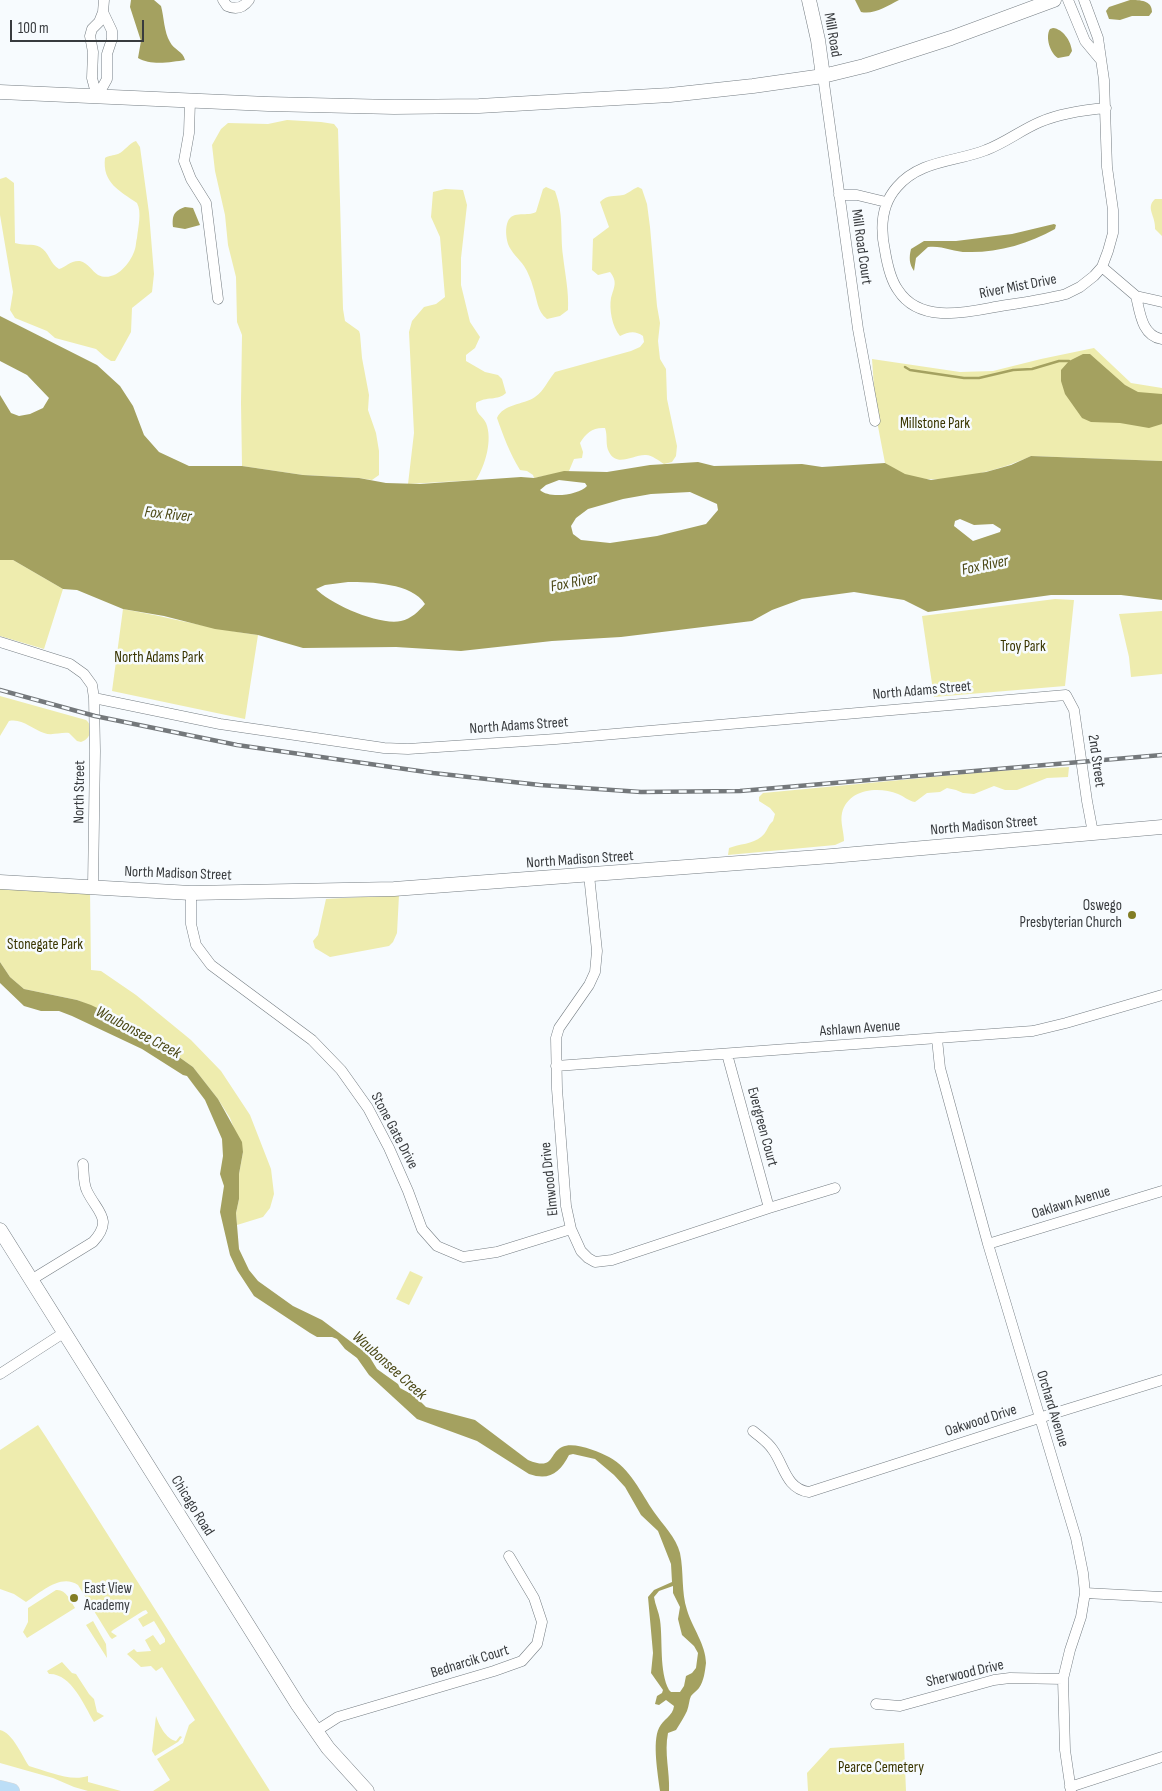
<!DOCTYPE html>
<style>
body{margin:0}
#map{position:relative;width:1162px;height:1791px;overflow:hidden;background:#f7fbfe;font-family:"Sofia Sans Condensed",sans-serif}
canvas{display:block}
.scale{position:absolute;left:10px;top:20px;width:134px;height:22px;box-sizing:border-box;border:2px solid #383b3e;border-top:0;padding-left:6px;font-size:15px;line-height:18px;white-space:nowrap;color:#383b3e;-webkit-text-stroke:4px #f7fbfe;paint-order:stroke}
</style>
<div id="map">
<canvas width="1162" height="1791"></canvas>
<div class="scale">100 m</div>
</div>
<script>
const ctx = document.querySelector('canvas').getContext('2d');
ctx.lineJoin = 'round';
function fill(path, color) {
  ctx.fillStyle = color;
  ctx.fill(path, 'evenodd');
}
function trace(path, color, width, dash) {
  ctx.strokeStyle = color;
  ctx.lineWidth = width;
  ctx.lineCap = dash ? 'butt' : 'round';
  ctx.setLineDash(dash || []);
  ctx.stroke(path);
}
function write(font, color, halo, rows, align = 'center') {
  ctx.font = font + ' "Sofia Sans Condensed",sans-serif';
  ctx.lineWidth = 5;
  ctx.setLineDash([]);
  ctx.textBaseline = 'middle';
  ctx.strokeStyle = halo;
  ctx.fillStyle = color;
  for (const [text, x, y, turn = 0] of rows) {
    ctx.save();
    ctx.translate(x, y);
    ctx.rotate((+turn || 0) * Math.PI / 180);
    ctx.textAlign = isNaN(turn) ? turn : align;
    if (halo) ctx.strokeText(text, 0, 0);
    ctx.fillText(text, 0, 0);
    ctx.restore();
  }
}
const green = new Path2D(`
 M 287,120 L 321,122 L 334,124 L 338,129 L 343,309 L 345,321 L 359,331 L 360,334 L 362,358 L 369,395 L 368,410 L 376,433 L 379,451 L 379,475 L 372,480 L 359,478 L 303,475 L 242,466 L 241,403 L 242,335 L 237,322 L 236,277 L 228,245 L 225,215 L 215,171 L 212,145 L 221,129 L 228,123 L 268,124 Z
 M 136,141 L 140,147 L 149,213 L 154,274 L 152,292 L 132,308 L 131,332 L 115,361 L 111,361 L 105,357 L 96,349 L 55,338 L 47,331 L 15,318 L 10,310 L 13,292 L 0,215 L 0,179 L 6,177 L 14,183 L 15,243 C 23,246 32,243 40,247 C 49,252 50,264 59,269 C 66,267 71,260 80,261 C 88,263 92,271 98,275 C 115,283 131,263 135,249 C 136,246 136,241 137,238 C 138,228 142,212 137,203 C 120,191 102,183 105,158 C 109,155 113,156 118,154 C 125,151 129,143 136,141 Z
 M 546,187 L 555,191 C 564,215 560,232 563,256 C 565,274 569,291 568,310 L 560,316 L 547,319 C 537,312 537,298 533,287 C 531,280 528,272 524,266 C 519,259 511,252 508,244 C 506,237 505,228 508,221 C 513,210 528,217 536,212 L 543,189 Z
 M 638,187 L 642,189 L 647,204 L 650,227 L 657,306 L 660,323 L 658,341 L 660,359 L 666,369 L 667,399 L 677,446 L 676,456 L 672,462 L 664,464 C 659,461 652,455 646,455 C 634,454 617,468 609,452 C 605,445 608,436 605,428 C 593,427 586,433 580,443 L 583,452 L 582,458 L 574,459 L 569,471 L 534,478 L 533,475 L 527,471 L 520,470 C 510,454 503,435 497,418 C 503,404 523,405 535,397 C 544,391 548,380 555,372 L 631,351 L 640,347 L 644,342 L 643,336 C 635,330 628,332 620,336 C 612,327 609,309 611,298 C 614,287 618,282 610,272 L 598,275 L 592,270 L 593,239 L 609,227 L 600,202 C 608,194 614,197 623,195 C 628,194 632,189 638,187 Z
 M 445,189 L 463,190 L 467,205 L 461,258 L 461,285 L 470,322 L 480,337 L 475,348 L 466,355 L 466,361 L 485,372 L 498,375 L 502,379 L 506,393 C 498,401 486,396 476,403 C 475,414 482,415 486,423 C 493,440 485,466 476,480 L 408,484 L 414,433 L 409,332 L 412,321 L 424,307 L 436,304 L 445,297 L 440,237 L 431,217 L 433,192 Z
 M 1155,199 L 1162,199 L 1162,236 L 1155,229 C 1156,216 1145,208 1155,199 Z
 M 1094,348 L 1131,383 L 1162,388 L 1162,461 L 1031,456 C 999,471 939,487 905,475 C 898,472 891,467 885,463 L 876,416 L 872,359 L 960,372 L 993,371 L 1041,359 Z
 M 0,560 L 13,560 L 63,589 L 44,649 L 0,636 Z
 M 1055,599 L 1074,600 L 1065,686 L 934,697 L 922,616 Z
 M 123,609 C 168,617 212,629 258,635 L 245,719 L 112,691 Z
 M 1162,611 L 1162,674 L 1131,677 L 1129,657 L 1119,614 Z
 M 0,696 L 86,720 C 94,727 91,739 81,742 L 77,741 L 69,733 C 60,732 52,736 44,733 C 32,729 22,718 9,721 L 0,736 Z
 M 1069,767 L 1068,777 L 1047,778 L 1017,790 L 1005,790 L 994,786 L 974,794 L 963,793 L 956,790 L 947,788 L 940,792 L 927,793 L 915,802 C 908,801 904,796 898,794 C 878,786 848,789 842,813 C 840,822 844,832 844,841 L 835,845 L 728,855 L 729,848 C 739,844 753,844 761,837 C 767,833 767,826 773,821 L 775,814 L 770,808 L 759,801 L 759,797 L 763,793 L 996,771 Z
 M 0,886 L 90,889 L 91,970 L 101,971 L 136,995 L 191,1040 L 221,1071 L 250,1115 L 271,1169 L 274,1194 L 270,1208 L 263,1217 L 237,1225 L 236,1213 L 239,1199 L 239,1174 L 243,1152 L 230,1118 L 218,1099 L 193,1067 L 172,1052 L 127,1026 L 116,1017 L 77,1000 L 24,989 L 10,977 L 0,962 Z
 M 399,895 L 397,933 L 393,942 L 389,946 L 330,957 L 315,948 L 313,941 L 318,935 L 326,899 Z
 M 410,1271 L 423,1277 L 409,1305 L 396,1299 Z
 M 38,1425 L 46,1437 L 270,1791 L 153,1791 L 170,1780 L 157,1759 L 183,1743 L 189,1725 L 195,1720 L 162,1667 L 156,1671 L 151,1666 L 141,1667 L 127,1654 L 134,1649 L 137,1652 L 151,1651 L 145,1640 L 153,1635 L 160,1645 L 165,1642 L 165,1639 L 154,1621 L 143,1627 L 138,1619 L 148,1613 L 146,1610 L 143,1611 L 113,1630 L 111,1632 L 117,1636 L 112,1639 L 110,1637 L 78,1585 C 61,1573 41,1592 26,1602 L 14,1594 L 0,1589 L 0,1450 Z
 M 56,1590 C 66,1589 70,1600 75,1608 L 27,1638 L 23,1632 L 28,1622 L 28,1608 Z
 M 93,1621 L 106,1644 L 107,1658 L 86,1625 Z
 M 62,1662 L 72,1673 L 76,1674 L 89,1694 L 94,1699 L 97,1712 L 104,1716 L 94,1722 C 84,1705 71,1673 49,1674 L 47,1671 Z
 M 156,1716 C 159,1725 166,1739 176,1741 L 180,1736 L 182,1737 L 178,1742 L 155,1756 L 152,1751 Z
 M 0,1730 C 13,1733 22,1756 29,1766 C 47,1771 70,1782 88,1776 L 88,1782 L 121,1791 L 88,1791 L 74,1787 L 53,1778 L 0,1763 Z
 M 904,1743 L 906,1791 L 808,1791 L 807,1773 L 830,1748 Z`);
const water = new Path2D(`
 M 131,0 L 154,0 L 161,6 C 164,17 164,32 170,42 C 174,50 183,51 185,60 C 172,62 151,66 138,58 L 141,41 L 130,7 Z
 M 855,0 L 899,0 C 887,6 874,15 861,12 Z
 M 1130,0 C 1140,0 1152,0 1152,12 L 1149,16 L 1132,16 L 1120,20 L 1109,19 L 1106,11 L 1109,7 Z
 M 1053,28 C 1063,29 1071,41 1072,51 L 1069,56 L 1058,58 C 1050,53 1045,37 1050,29 Z
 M 185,207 L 193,208 L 200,225 L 185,229 L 173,227 C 172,215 174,211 185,207 Z
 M 1054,224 L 1056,225 L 1055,229 C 1029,244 996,253 967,252 C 954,252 941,245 928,247 L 916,258 L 914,271 C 909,264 909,257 911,249 L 924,241 L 956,241 L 1012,234 Z
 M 0,316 L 97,365 L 120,386 L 133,406 L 144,435 L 159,452 L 189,466 L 242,466 L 303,475 L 359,478 L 386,483 L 420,484 L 521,477 L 534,478 L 564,471 L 607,472 L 650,465 L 698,462 L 714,466 L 802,464 L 822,467 L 885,463 L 905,474 L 931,480 L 986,472 L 1011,465 L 1031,456 L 1162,461 L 1162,600 L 1121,595 L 1051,595 L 928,612 L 904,600 L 854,592 L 802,599 L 772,610 L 752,621 L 621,637 L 552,641 L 461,651 L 396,647 L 303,648 L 258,635 L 215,629 L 164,616 L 123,609 L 77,590 L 63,589 L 13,560 L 0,560 L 0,395 L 11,413 L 19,416 L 30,414 L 43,408 L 49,398 L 27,375 L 0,361 ZM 559,480 L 585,483 L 587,486 C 579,495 549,499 540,490 L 546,485 ZM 690,492 L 717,504 L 718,510 L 706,524 L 657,536 L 610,543 L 581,540 L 573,534 L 571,526 L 576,518 L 588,509 L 623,499 L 651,494 ZM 960,519 L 974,525 L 993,524 L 1001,529 L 1000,532 L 973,541 L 954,526 L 955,521 ZM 348,582 C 371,582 412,583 425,604 C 419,611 411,619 401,621 C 380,626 330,604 316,589 L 325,585 Z
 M 1083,354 L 1090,354 L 1125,385 L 1138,392 L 1162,394 L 1162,424 L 1149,428 L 1120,423 L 1091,422 L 1082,418 L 1065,394 L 1061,381 L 1061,370 L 1069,361 Z
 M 0,962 L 10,977 L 24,989 L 77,1000 L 91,1005 L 116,1017 L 127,1026 L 172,1052 L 193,1067 L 218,1099 L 242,1142 L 243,1152 L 239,1174 L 239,1199 L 236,1213 L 239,1249 L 249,1270 L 258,1281 L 293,1306 L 322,1320 L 358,1347 L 366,1351 L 377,1369 L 398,1384 L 400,1388 L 415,1396 L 426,1407 L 475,1420 L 528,1460 C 555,1471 548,1454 562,1447 C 573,1441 598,1451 609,1457 C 630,1468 641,1493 654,1512 C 663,1525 676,1537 680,1553 C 684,1572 681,1592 687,1610 C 692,1627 706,1645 706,1663 C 705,1671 704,1681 699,1688 C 697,1691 693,1693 691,1696 C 689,1700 689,1706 687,1711 C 684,1717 680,1724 676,1730 L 668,1733 C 664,1753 670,1772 669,1791 L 660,1791 C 658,1775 652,1742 659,1728 C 663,1719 673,1716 674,1706 L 666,1700 L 659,1705 L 655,1704 L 657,1696 L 662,1693 L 663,1690 L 651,1673 L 653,1653 L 648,1597 L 654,1590 L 672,1582 L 671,1564 L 658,1531 L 641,1515 L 625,1487 L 614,1475 L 595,1459 L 573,1454 L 569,1455 C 560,1473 549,1481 529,1474 L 477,1441 L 417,1419 L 369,1375 L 357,1358 L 345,1349 L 337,1339 L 332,1337 L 317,1337 L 310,1333 L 254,1296 L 237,1270 L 230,1255 L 220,1212 L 224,1186 L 220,1174 L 223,1156 L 222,1139 L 205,1100 L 187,1076 L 183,1075 L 142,1049 L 72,1016 L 59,1011 L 41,1011 L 24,1006 L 0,983 ZM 673,1586 L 673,1593 L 680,1607 L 678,1619 L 682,1635 L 694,1646 L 698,1653 L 696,1668 L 692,1673 L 686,1676 L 684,1686 L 680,1692 L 671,1692 L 669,1690 C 659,1671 663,1641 660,1620 C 659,1612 655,1605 654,1597 L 659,1591 Z`);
const stream = new Path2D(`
 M 905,367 L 910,370 L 964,378 L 979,378 L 1013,370 L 1032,369 L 1059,361 L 1069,361`);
const street = new Path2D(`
 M 223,0 L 227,6 C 236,10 243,8 249,0
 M 1068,0 L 1085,41 L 1100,59
 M 1084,0 L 1098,38 L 1104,80 L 1107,167 L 1113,210 L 1113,233 L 1108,251 L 1102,267 L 1094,276 L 1080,287 L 1066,294 C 1043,300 1019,303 995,307 C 964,313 919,323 898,290 C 890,279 887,263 885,251 C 880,228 881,205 897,187 C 920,160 956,162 986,150 C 1005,143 1021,130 1040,122 C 1061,113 1083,110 1106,108
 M 823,76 L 858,329 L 875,421
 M 97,97 L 92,78 L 93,52 L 90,36 L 92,29 L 99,22 L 103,12 L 104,0
 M 97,97 L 107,79 L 107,54 L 112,39 L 112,31 L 103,12
 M 190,101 L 189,133 L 184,161 L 191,179 L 206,203 L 218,299
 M 839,195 L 857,195 L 886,202
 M 1102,267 L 1136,296 L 1162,302
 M 1136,296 C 1140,313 1142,336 1162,339
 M 0,642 L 70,664 L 84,674 L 92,685 L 94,698 L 95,751 L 93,886
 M 94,698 L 220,724 L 384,748 L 408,749 L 556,739 L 1066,695 L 1074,710 L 1087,801 L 1093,833
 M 589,875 L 597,951 L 595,972 L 589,985 L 559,1028 L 556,1038 L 557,1089 L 566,1206 L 571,1229 L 581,1251 L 588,1258 L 595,1262 L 612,1260 L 769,1208 L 835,1188
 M 191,893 L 191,924 L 196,945 L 211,965 L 312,1040 L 341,1070 L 368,1108 L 389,1148 L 408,1191 L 422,1229 L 437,1246 L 463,1257 L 497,1252 L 571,1229
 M 937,1039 L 940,1068 L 988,1244 L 1076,1538 L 1083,1573 L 1085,1593 L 1081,1617 L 1070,1650 L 1063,1679 L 1065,1750 L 1071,1791
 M 727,1054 L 769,1208
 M 556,1066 L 1033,1031 L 1066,1023 L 1162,995
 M 988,1244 L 1162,1191
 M 31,1280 L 93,1242 C 114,1219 97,1212 87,1191 C 83,1183 84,1172 83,1164
 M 0,1374 L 65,1332
 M 753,1431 C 760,1437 768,1442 773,1450 C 784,1465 786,1489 809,1492 L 1039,1418 L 1162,1380
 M 1085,1593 L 1162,1597
 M 876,1704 L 900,1706 L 994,1680 L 1010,1678 L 1063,1679
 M 316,1731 L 338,1717 L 494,1671 L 522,1661 L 537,1644 L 542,1622 L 534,1598 L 509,1556
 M 1070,1787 L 1162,1757`);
const secondary = new Path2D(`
 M 809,0 L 818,40 L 823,76
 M 0,92 L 268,104 L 394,107 L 479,106 L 670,95 L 753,86 L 823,76 L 864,66 L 951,38 L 1054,0
 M 0,882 L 191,893 L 394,889 L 832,856 L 1162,827
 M 0,1230 L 298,1705 L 328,1748 L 367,1791`);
const primary = new Path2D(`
 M 0,1788 L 12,1791`);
const rail = new Path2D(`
 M 0,690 L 95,716 L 237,745 L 433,773 L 540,785 L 641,792 L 740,791 L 1162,755`);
const markers = [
 [1132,915,5,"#827d24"],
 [74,1598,5,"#827d24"]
];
const streetNames = [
 ["Mill Road",832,35,80],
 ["Mill Road Court",861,247,82],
 ["River Mist Drive",1018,287,-11],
 ["North Adams Street",922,691,-5],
 ["North Adams Street",519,726,-4],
 ["2nd Street",1096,761,82],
 ["North Street",80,792,-89],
 ["North Madison Street",984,826,-5],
 ["North Madison Street",580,860,-4],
 ["North Madison Street",178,874,2],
 ["Ashlawn Avenue",860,1029,-4],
 ["Evergreen Court",762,1127,75],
 ["Stone Gate Drive",394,1131,62],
 ["Elmwood Drive",550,1179,-96],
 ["Oaklawn Avenue",1071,1203,-17],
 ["Orchard Avenue",1052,1409,73],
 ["Oakwood Drive",981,1421,-18],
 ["Chicago Road",192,1506,58],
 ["Bednarcik Court",470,1662,-17],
 ["Sherwood Drive",965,1674,-13]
];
const parkNames = [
 ["Millstone Park",935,424],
 ["Troy Park",1023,647],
 ["North Adams Park",159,658],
 ["Stonegate Park",45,945],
 ["Pearce Cemetery",881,1768]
];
const poiNames = [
 ["Oswego",1122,906],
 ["Presbyterian Church",1122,923],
 ["East View",84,1589,"left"],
 ["Academy",84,1606,"left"]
];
const waterNames = [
 ["Fox River",168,515,6],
 ["Fox River",985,566,-12],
 ["Fox River",574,583,-11],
 ["Waubonsee Creek",138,1033,28],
 ["Waubonsee Creek",389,1366,42]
];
fill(green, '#eeecae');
fill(water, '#a4a160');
trace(stream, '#a4a160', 2.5);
trace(street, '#757d83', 11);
trace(secondary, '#757d83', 15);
trace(primary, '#d7d8d8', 16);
trace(street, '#fff', 10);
trace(secondary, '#fff', 14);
trace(primary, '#bcdef7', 15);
trace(rail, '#74787b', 4.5);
trace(rail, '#f7fbfe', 2.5, [8]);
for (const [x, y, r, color] of markers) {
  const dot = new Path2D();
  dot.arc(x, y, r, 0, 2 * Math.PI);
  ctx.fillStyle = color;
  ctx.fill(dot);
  trace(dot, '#f7fbfe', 2);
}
write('15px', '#383b3e', '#f7fbfe', streetNames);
write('15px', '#393500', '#f7fbfe', parkNames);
write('15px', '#383b3e', '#f7fbfe', poiNames, 'right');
write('italic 16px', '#4a4714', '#f7fbfe', waterNames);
</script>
